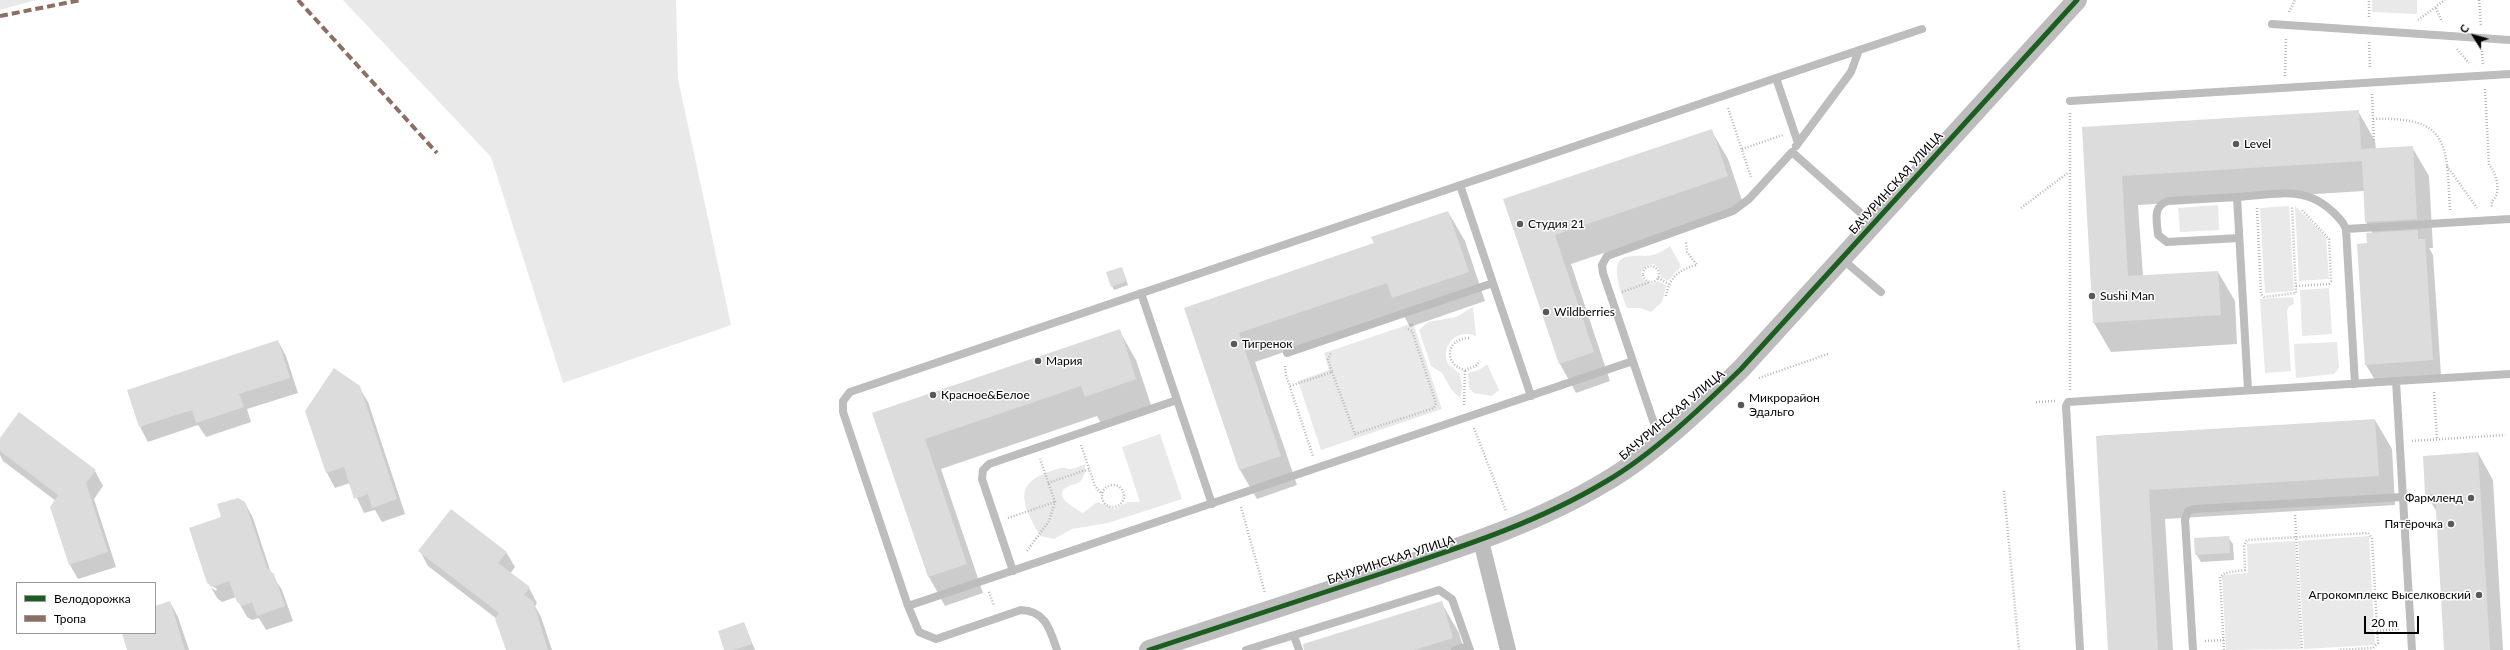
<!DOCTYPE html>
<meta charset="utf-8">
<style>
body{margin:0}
#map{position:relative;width:2510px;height:650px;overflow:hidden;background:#fff;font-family:Lato,sans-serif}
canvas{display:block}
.legend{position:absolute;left:16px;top:582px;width:140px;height:52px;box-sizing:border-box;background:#fff;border:1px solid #999;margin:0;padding:5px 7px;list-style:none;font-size:12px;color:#000}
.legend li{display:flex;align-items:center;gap:8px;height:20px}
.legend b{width:20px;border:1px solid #999}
.north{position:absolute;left:2454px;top:16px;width:40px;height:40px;-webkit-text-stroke:3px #fff;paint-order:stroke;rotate:307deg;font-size:11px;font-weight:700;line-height:16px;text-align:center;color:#000}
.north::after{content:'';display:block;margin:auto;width:14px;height:18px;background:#000;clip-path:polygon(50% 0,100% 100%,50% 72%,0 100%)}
.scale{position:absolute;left:2364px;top:616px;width:55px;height:18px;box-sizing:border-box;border:2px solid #000;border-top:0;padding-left:5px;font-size:12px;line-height:14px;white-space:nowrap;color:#000;-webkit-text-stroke:3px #fff;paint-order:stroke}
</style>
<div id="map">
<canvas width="2510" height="650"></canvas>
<ul class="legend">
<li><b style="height:5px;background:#1b5e20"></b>Велодорожка</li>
<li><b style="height:5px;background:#8d6e63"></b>Тропа</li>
</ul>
<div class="north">С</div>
<div class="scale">20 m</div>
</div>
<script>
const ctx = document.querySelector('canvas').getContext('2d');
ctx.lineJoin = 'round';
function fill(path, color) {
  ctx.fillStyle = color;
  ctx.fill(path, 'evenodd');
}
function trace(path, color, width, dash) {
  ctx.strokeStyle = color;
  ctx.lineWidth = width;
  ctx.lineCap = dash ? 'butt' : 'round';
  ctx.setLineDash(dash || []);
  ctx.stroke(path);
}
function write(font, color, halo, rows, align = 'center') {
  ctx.font = font + ' Lato,sans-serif';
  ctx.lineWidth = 3;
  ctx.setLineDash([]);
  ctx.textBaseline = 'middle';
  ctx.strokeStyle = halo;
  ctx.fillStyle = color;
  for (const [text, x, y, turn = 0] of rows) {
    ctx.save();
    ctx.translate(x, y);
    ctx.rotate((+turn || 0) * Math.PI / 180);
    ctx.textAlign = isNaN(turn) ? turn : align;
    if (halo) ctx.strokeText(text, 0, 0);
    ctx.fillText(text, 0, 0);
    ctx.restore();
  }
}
const green = new Path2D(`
 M 0,0 L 36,0 L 0,10 Z
 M 343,0 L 676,0 L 678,79 L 731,325 L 563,383 L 491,157 Z
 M 2372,0 L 2417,0 L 2417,14 L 2372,12 Z
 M 2218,205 L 2219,230 L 2180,232 L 2178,208 Z
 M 2289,206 L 2294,291 L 2265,293 L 2260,208 Z
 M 2295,206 L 2326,237 L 2329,279 L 2299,281 Z
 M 1670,246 L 1681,266 L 1668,281 L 1661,277 L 1659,268 L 1654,264 L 1647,265 L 1641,272 C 1641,282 1650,287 1658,281 L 1666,286 L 1662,302 L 1651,312 L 1640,308 L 1627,308 C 1623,297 1607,261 1626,257 C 1645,253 1650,261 1670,246 Z
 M 2329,288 L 2332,334 L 2302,336 L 2300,290 Z
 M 2293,297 L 2294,304 L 2289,306 L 2287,311 L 2291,371 L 2265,373 L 2260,299 Z
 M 1473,307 L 1476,336 C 1457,328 1440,345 1448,364 L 1460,374 L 1462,387 L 1460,398 L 1451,389 L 1442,373 L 1431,366 L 1419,330 L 1428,322 L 1456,317 Z
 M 1413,323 L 1442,409 L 1321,450 L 1298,381 L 1329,370 L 1324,353 Z
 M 2337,342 L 2339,368 L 2334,374 L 2296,378 L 2294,344 Z
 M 1487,364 L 1499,390 L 1492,396 L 1474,393 L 1469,388 L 1468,373 L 1479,370 Z
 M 1160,434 L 1182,499 L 1108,523 L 1072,529 L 1054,539 L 1040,536 C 1019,498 1013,481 1061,468 C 1065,467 1067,469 1070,469 C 1075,469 1081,465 1085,464 L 1085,473 L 1081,481 C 1077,484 1073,484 1069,486 C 1049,495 1076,509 1083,513 L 1097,502 L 1115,509 L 1128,502 L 1140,502 L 1122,447 Z
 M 2369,536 L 2375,645 L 2304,649 L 2298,541 Z
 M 2295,541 L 2301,649 L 2226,650 L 2222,575 L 2248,573 L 2247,544 Z`);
const shadow = new Path2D(`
 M 2358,111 L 2375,141 L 2376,149 L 2412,147 L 2429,176 L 2433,248 L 2429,248 L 2433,255 L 2441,375 L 2375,380 L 2366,365 L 2368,244 L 2373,234 L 2366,222 L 2364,191 L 2138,205 L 2143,276 L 2218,272 L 2235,301 L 2237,344 L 2111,352 L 2094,323 L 2083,128 Z
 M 1711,130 L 1728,159 L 1744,206 L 1571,264 L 1610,381 L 1576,393 L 1560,364 L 1505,200 Z
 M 1448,212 L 1465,241 L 1485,301 L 1410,327 L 1402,312 L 1255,362 L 1297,485 L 1257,499 L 1240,470 L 1185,308 L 1375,243 Z
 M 1123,272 L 1128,285 L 1114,290 L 1112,286 Z
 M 1119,330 L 1136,360 L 1152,408 L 1102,425 L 1097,416 L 941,469 L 983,593 L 945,606 L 929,577 L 874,414 Z
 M 278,341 L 286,356 L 298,393 L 247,409 L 251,422 L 206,437 L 198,425 L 148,442 L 140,427 Z
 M 359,387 L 368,402 L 405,514 L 382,522 L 375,510 L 364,513 L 350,483 L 335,488 L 327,473 L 306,411 Z
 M 2375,420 L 2392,449 L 2395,505 L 2165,519 L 2173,650 L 2109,650 L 2097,436 Z
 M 0,439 L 95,471 L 103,486 L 94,499 L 116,567 L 78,579 L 70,565 L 56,501 L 3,461 L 0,455 Z
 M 2478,453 L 2493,480 L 2503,650 L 2445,650 L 2437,512 L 2426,494 Z
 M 245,503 L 253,518 L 271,573 L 282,590 L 293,621 L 266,630 L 259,618 L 252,620 L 247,617 L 236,597 L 222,602 L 217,598 L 208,582 L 223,518 ZM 211,585 L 217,589 L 216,591 L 211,587 Z
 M 2228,537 L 2233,544 L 2234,560 L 2201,562 L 2196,554 Z
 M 420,551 L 506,552 L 515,567 L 510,574 L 529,588 L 537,603 L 535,606 L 541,617 L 552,650 L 507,650 L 497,619 L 428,566 Z
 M 170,602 L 178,617 L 189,650 L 128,650 L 123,633 L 155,633 L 155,607 Z
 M 1441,602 L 1459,633 L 1464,650 L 1313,650 Z
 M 744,623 L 755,650 L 725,650 Z`);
const building = new Path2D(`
 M 2359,110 L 2361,149 L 2413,146 L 2417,219 L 2365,222 L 2362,161 L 2122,176 L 2128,276 L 2218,271 L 2221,315 L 2093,323 L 2082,127 Z
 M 1712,129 L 1728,176 L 1555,235 L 1594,352 L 1559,364 L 1503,199 Z
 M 1448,211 L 1469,272 L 1392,298 L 1387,283 L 1239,333 L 1281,456 L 1239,470 L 1184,308 L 1374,243 L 1371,237 Z
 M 2418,230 L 2418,239 L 2425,239 L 2433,360 L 2365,365 L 2357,244 L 2367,243 L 2366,233 Z
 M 1122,267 L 1127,281 L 1111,287 L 1106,272 Z
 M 1120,329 L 1136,379 L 1085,397 L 1081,386 L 925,439 L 967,564 L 928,577 L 872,413 Z
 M 278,340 L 290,378 L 239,394 L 244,407 L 196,423 L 192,410 L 139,427 L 127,390 Z
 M 334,368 L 360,386 L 397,499 L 372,508 L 368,494 L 354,499 L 344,467 L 326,473 L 305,411 Z
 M 19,412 L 96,470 L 86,483 L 108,552 L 69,565 L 50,507 L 58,495 L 0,451 L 0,438 Z
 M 2375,419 L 2379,476 L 2149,490 L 2158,650 L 2108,650 L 2096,436 Z
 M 2478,452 L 2490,650 L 2444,650 L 2435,494 L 2425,494 L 2423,456 Z
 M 238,498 L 245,502 L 267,568 L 274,574 L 285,606 L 257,616 L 252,602 L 242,606 L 237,602 L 229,581 L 213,587 L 207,583 L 189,528 L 221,517 L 217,504 Z
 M 451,509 L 507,552 L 498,563 L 530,587 L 524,595 L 533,601 L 548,650 L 506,650 L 495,619 L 499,613 L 418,551 Z
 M 2229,536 L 2230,553 L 2195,555 L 2194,538 Z
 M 170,601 L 185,650 L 127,650 L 122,633 L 155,633 L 155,606 Z
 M 1442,601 L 1453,638 L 1414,650 L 1304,650 L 1303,644 Z
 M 744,622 L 752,644 L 733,650 L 724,650 L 718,631 Z`);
const path = new Path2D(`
 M 2479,0 L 2481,26
 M 2436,8 L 2442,22
 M 2289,12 L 2295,0
 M 2369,17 L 2369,0
 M 2418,20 L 2445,0
 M 2369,42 L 2370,69
 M 2457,49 L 2469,63
 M 2482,51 L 2483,64
 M 2285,76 L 2286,37
 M 2485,89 L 2489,165 C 2495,171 2500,187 2496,196 C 2493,201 2491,201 2492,207
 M 2372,94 L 2374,141
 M 1728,108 L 1751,177
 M 2070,113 L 2070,390
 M 2373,119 C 2451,116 2446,145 2450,210
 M 1742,149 L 1783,135
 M 2447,166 L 2477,208
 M 2021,208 L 2069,172
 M 2257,208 L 2261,294 L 2264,297 L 2296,293 L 2292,206
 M1643 274a8 8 0 1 1 16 0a8 8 0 1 1-16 0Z
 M 1658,278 L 1669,284
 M 2296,286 L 2329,284 L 2331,281 L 2329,239 L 2301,209
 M 1622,292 L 1650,282
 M 1666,296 C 1669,277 1680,269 1697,265 L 1687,252 L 1686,241
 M 1469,338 C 1446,338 1443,365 1465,370 L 1476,366 L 1480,361
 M 1285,366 L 1286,375 L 1313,456
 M 1332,372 L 1355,434 L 1434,408 L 1436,403 L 1412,331 L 1406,328
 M 1759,378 L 1828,354
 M 1290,386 L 1332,372 L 1328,359 L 1331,353
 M 2434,392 L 2437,439
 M 2036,402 L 2055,401
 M 1464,405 L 1465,370
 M 1474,428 L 1506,511
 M 2412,441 L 2505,435
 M 1081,445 L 1095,486 L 1102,494
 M 1048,483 L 1089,469
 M1102 496a11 11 0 1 1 22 0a11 11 0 1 1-22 0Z
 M 2004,491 L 2019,650
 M 1241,507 L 1265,593
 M 2295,515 L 2302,650
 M 1008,518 L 1055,502
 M 1027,551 L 1049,521 L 1055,502 L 1040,459
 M 989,592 L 994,606
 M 2377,631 L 2399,629
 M 2205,641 L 2224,640
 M 2224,650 L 2220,577 L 2225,573 L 2245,570 L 2244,546 L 2247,540 L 2368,533 L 2372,538 L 2378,643 L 2373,648 L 2338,650`);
const service = new Path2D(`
 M 2272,24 L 2510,40
 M 1776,78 L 1922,29
 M 2070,101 L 2510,74
 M 1796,146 L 1851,72 L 1859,50
 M 1460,185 L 1531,396
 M 2237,197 C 2282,194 2311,183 2343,223 L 2346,229 L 2355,384
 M 2346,229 L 2510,219
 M 2239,238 L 2167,242 L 2158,235 C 2157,221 2152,206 2168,201 L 2237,197 L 2248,390
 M 1842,259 L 1881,292
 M 1141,293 L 1212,504
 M 1287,353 L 1493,283
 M 1660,441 L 1603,273 L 1602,265 L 1607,256 L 1733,211 L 1749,199 L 1792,152 L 1873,224
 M 1013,571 L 982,479 L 983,470 L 989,464 L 1177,400
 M 908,606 L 843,412 L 843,401 L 850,392 L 1776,78 L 1798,143
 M 1294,636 L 1299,650
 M 1057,650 C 1050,630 1046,611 1021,610 L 936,639 L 919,632 L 908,606 L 1633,361
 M 1246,650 L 1439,590 L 1452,599 L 1470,650
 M 1455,650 L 1468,646
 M 2080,650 L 2066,406 L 2068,402 L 2396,381
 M 2193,650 L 2185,519 L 2188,511 L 2194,509 L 2403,497
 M 2412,650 L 2396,381 L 2510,374`);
const minor = new Path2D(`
 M 1481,541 L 1508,650`);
const tertiary = new Path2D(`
 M 1149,650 C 1226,625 1303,599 1380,574 C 1458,548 1535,524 1605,482 C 1652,455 1702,407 1741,369 L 2077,0`);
const quiet = new Path2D(`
 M 298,0 L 437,153
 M 0,16 L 81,0`);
const cycleway = new Path2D(`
 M 1149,650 C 1226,625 1303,599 1380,574 C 1458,548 1535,524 1605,482 C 1652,455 1702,407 1741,369 L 2077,0`);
const markers = [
 [2236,144,4,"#595959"],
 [1520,224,4,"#595959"],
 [2092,296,4,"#595959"],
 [1546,312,4,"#595959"],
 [1234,344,4,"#595959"],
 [1038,361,4,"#595959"],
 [933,395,4,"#595959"],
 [1741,405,4,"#595959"],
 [2471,498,4,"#595959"],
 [2451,524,4,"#595959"],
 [2479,595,4,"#595959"]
];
const poiNames = [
 ["Level",2244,144],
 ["Студия 21",1528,224],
 ["Sushi Man",2100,296],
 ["Wildberries",1554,312],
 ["Тигренок",1242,344],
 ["Мария",1046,361],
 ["Красное&Белое",941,395],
 ["Микрорайон",1749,398],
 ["Эдальго",1749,412],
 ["Фармленд",2463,498,"right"],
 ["Пятёрочка",2443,524,"right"],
 ["Агрокомплекс Выселковский",2471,595,"right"]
];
const streetNames = [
 ["БАЧУРИНСКАЯ УЛИЦА",1896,183,-48],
 ["БАЧУРИНСКАЯ УЛИЦА",1672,415,-40],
 ["БАЧУРИНСКАЯ УЛИЦА",1391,560,-18]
];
fill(green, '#e9e9e9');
fill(shadow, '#0003');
fill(building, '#dcdcdc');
trace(path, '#b8b8b8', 2.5, [1, 2]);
trace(service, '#bdbdbd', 8);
trace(minor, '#bdbdbd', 16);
trace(tertiary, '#bdbdbd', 20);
trace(quiet, '#8d6e63', 4, [8, 4]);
trace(cycleway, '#1b5e20', 5);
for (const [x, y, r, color] of markers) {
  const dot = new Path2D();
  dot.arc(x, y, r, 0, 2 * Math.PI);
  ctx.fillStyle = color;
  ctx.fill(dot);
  trace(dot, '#fff', 1.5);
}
write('12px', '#000', '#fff', poiNames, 'left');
write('12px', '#000', '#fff', streetNames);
</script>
